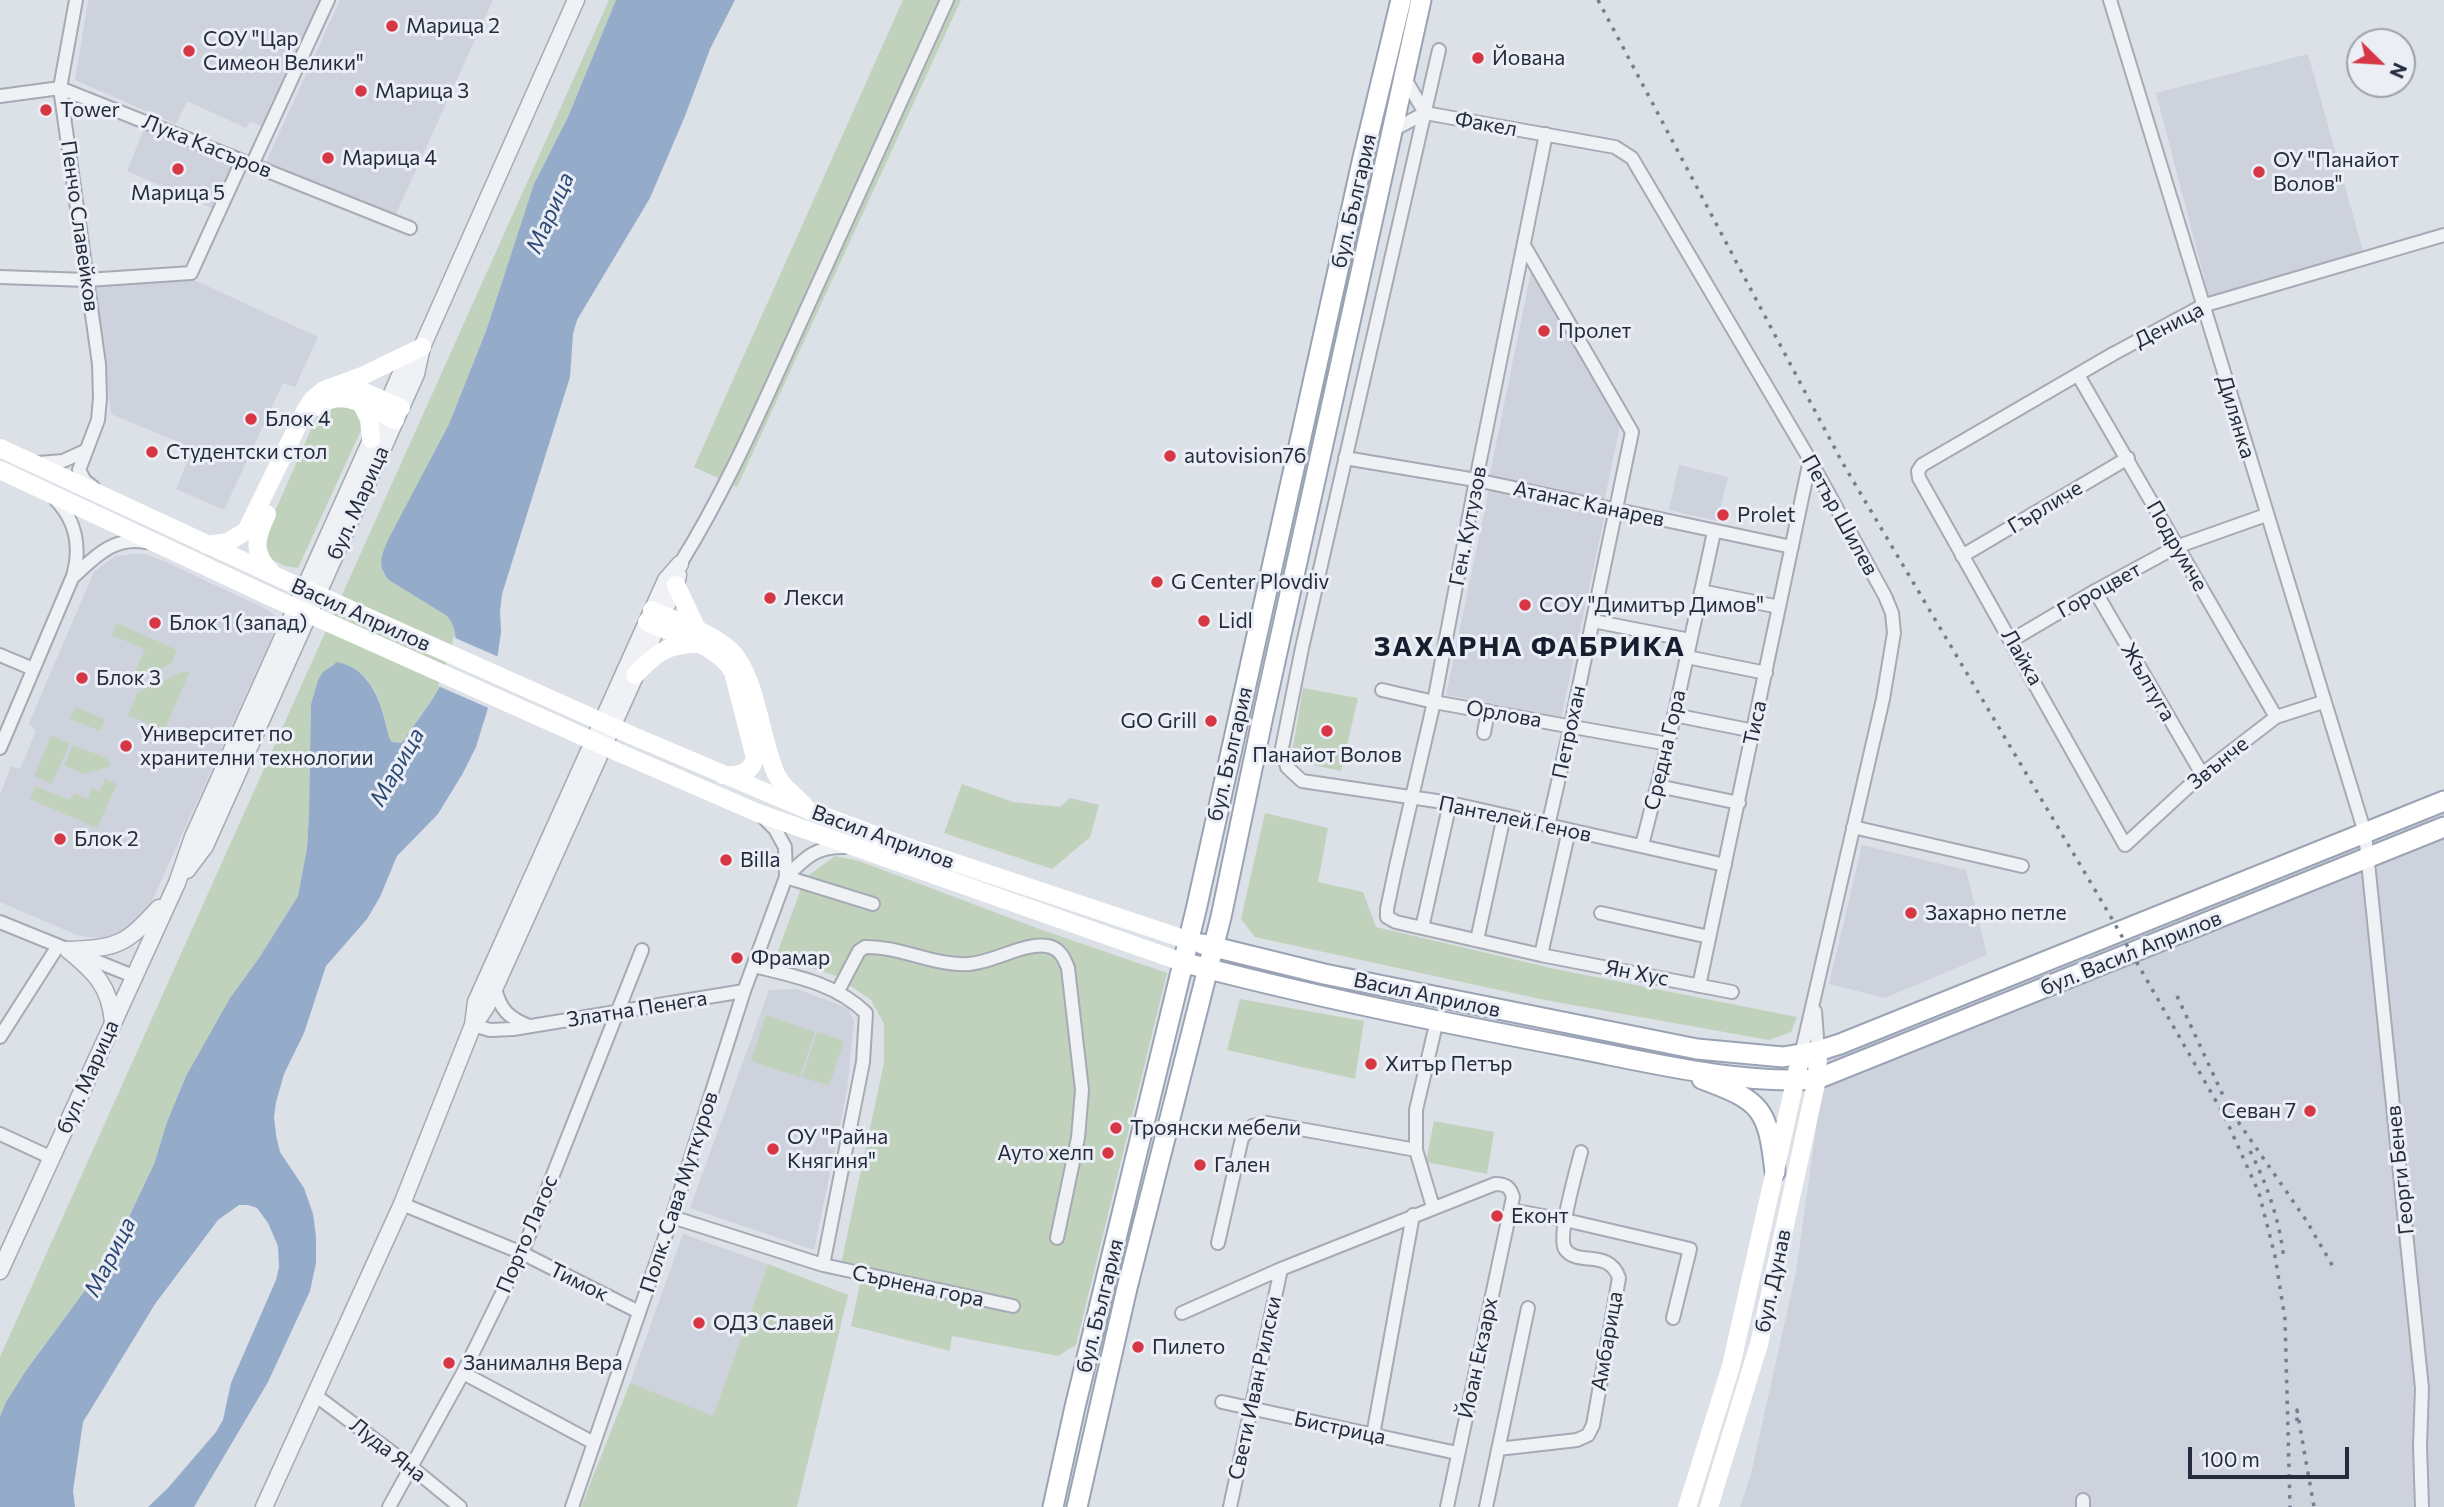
<!DOCTYPE html>
<meta charset="utf-8">
<style>
body{margin:0}
#map{position:relative;width:2444px;height:1507px;overflow:hidden;background:#dce0e7;font-family:Commissioner,sans-serif}
canvas{display:block}
.north{position:absolute;left:2346px;top:28px;width:70px;height:70px;box-sizing:border-box;background:#ebeff5;border:2px solid #9ca1ac;border-radius:50%;rotate:114deg;font-size:19px;font-weight:700;line-height:28px;text-align:center;color:#252c3e}
.north::after{content:'';display:block;margin:auto;width:24px;height:32px;background:#d73645;clip-path:polygon(50% 0,100% 100%,50% 72%,0 100%)}
.scale{position:absolute;left:2188px;top:1447px;width:161px;height:32px;box-sizing:border-box;border:4px solid #252c3e;border-top:0;padding-left:9px;font-size:21px;line-height:24px;white-space:nowrap;color:#252c3e;-webkit-text-stroke:5px #ebeff5;paint-order:stroke}
</style>
<div id="map">
<canvas width="2444" height="1507"></canvas>
<div class="north">N</div>
<div class="scale">100 m</div>
</div>
<script>
const ctx = document.querySelector('canvas').getContext('2d');
ctx.lineJoin = 'round';
function fill(path, color) {
  ctx.fillStyle = color;
  ctx.fill(path, 'evenodd');
}
function trace(path, color, width, dash) {
  ctx.strokeStyle = color;
  ctx.lineWidth = width;
  ctx.lineCap = dash ? 'butt' : 'round';
  ctx.setLineDash(dash || []);
  ctx.stroke(path);
}
function write(font, color, halo, rows, align = 'center') {
  ctx.font = font + ' Commissioner,sans-serif';
  ctx.lineWidth = 6;
  ctx.setLineDash([]);
  ctx.textBaseline = 'middle';
  ctx.strokeStyle = halo;
  ctx.fillStyle = color;
  for (const [text, x, y, turn = 0] of rows) {
    ctx.save();
    ctx.translate(x, y);
    ctx.rotate((+turn || 0) * Math.PI / 180);
    ctx.textAlign = isNaN(turn) ? turn : align;
    if (halo) ctx.strokeText(text, 0, 0);
    ctx.fillText(text, 0, 0);
    ctx.restore();
  }
}
const built = new Path2D(`
 M 88,0 L 321,0 L 265,128 L 250,121 L 246,128 L 187,101 L 176,124 L 75,80 Z
 M 340,0 L 493,0 L 395,216 L 266,162 Z
 M 2308,54 L 2363,251 L 2209,296 L 2156,93 Z
 M 146,124 L 235,162 L 214,209 L 127,171 Z
 M 1532,267 L 1621,421 L 1604,502 L 1489,479 Z
 M 192,279 L 318,337 L 295,387 L 283,383 L 224,510 L 176,489 L 193,448 L 111,414 L 96,287 Z
 M 1679,465 L 1728,477 L 1717,521 L 1669,510 Z
 M 1489,489 L 1605,514 L 1561,718 L 1446,695 Z
 M 134,554 L 145,554 L 168,563 L 266,609 L 280,619 L 151,903 L 135,921 L 116,933 L 103,938 L 87,937 L 77,935 L 0,902 L 0,795 L 11,766 L 20,769 L 36,731 L 29,723 L 94,572 L 115,556 Z
 M 2444,797 L 2444,1507 L 1740,1507 L 1751,1474 L 1796,1272 L 1828,1043 Z
 M 1862,845 L 1966,870 L 1987,955 L 1885,998 L 1829,984 Z
 M 797,989 L 848,1008 L 854,1021 L 847,1090 L 814,1250 L 690,1208 L 769,990 Z
 M 683,1234 L 768,1264 L 713,1417 L 630,1383 Z`);
const green = new Path2D(`
 M 609,0 L 616,0 L 568,117 L 534,184 L 486,331 L 449,424 L 384,550 L 383,572 L 390,580 L 447,616 C 476,650 424,710 405,739 L 401,743 L 392,742 L 389,737 C 383,706 372,662 332,664 L 318,680 L 311,704 L 309,814 L 307,848 L 298,896 L 259,958 L 230,998 L 186,1076 L 167,1122 L 154,1164 L 111,1255 L 25,1372 L 6,1402 L 0,1417 L 0,1357 Z
 M 903,0 L 961,0 L 737,487 L 694,467 Z
 M 329,405 L 351,406 L 361,417 L 362,428 L 298,568 L 285,566 L 267,557 L 264,536 L 318,414 Z
 M 117,623 L 177,650 L 171,664 L 139,679 L 134,676 L 145,649 L 112,635 Z
 M 185,671 L 189,673 L 164,731 L 128,715 L 138,692 Z
 M 1303,688 L 1358,698 L 1341,771 L 1304,763 L 1293,748 Z
 M 75,707 L 105,719 L 100,731 L 70,719 Z
 M 51,736 L 70,743 L 52,784 L 34,776 Z
 M 73,745 L 107,758 L 111,766 L 83,774 L 64,765 Z
 M 105,779 L 117,784 L 97,828 L 30,799 L 35,786 L 70,800 L 74,793 L 87,799 L 92,788 L 99,791 Z
 M 962,784 L 1013,802 L 1060,807 L 1070,798 L 1099,805 L 1090,837 L 1052,869 L 944,833 Z
 M 1265,813 L 1328,828 L 1318,882 L 1363,892 L 1376,927 L 1555,969 L 1797,1017 L 1791,1032 L 1769,1040 L 1545,1000 L 1255,937 L 1241,919 Z
 M 835,856 L 859,861 L 1042,930 L 1167,973 L 1076,1345 L 1058,1356 L 952,1336 L 950,1351 L 851,1326 L 863,1269 L 841,1264 L 884,1063 L 884,1024 L 871,1000 L 836,976 L 776,956 L 805,878 Z
 M 1240,999 L 1364,1021 L 1355,1079 L 1227,1050 Z
 M 766,1015 L 815,1032 L 800,1077 L 751,1061 Z
 M 817,1032 L 844,1041 L 829,1086 L 802,1077 Z
 M 1434,1121 L 1494,1132 L 1487,1174 L 1426,1162 Z
 M 768,1264 L 848,1295 L 797,1507 L 581,1507 L 630,1383 L 713,1416 Z`);
const water = new Path2D(`
 M 616,0 L 735,0 L 710,49 L 685,116 L 650,198 L 577,320 L 573,334 L 570,377 L 502,594 L 500,611 L 501,632 L 492,695 L 476,747 L 463,773 L 438,814 L 397,856 L 380,897 L 367,919 L 326,966 L 304,1033 L 284,1074 L 276,1102 L 274,1117 L 276,1135 L 280,1152 L 304,1188 L 313,1214 L 316,1237 L 316,1263 L 310,1291 L 268,1382 L 194,1507 L 148,1507 L 168,1488 L 216,1432 L 223,1420 L 231,1383 L 276,1280 L 279,1267 L 278,1246 L 268,1223 L 257,1208 L 248,1205 L 239,1205 L 218,1220 L 155,1304 L 83,1422 L 73,1491 L 75,1507 L 0,1507 L 0,1417 L 6,1402 L 25,1372 L 111,1255 L 154,1164 L 167,1122 L 186,1076 L 230,998 L 259,958 L 298,896 L 307,848 L 309,814 L 311,704 L 318,680 L 323,672 L 337,662 C 373,669 382,706 389,737 L 392,742 L 401,743 L 405,739 C 424,710 476,650 447,616 L 389,580 C 377,566 381,556 388,540 L 449,424 L 486,331 L 534,184 L 568,117 Z`);
const pier = new Path2D(`
 M 453,637 L 501,658 L 491,709 L 438,686 L 452,647 Z`);
const minor = new Path2D(`
 M 76,0 L 60,88 L 99,364 L 100,398 L 98,420 L 79,470 L 85,481 L 93,487
 M 2110,0 L 2365,833 L 2422,1388 L 2420,1446 L 2422,1507
 M 1439,50 L 1302,648 L 1282,748 L 1287,767 L 1302,781 L 1450,803 L 1725,865
 M 1404,77 L 1425,113
 M 0,96 L 60,88 L 410,228
 M 1425,113 L 1615,147 L 1632,158 L 1810,460 L 1885,596 L 1892,613 L 1894,633 L 1883,699 L 1801,1055
 M 1391,131 L 1425,113
 M 1546,134 L 1476,480 L 1434,702 L 1396,866 L 1387,909 L 1387,917 L 1396,922 L 1541,955 L 1732,992
 M 252,165 L 328,0
 M 1525,247 L 1632,432 L 1571,725 L 1548,826
 M 0,277 L 87,280 L 191,273 L 242,161
 M 2078,375 L 2276,717
 M 1345,458 L 1476,480 L 1792,547
 M 39,463 L 63,461 L 85,451
 M 1962,556 L 2128,458
 M 680,564 C 726,490 761,409 797,330 C 847,220 897,110 947,0
 M 74,576 C 95,557 114,536 145,542
 M 1701,591 L 1779,607
 M 2095,591 L 2202,774
 M 1593,621 L 1690,640
 M 2012,640 L 2095,591 L 2176,547 L 2266,515
 M 0,655 L 33,669
 M 1687,657 L 1766,673
 M 1382,690 L 1434,702 L 1668,744
 M 2323,702 L 2276,717 L 2202,774 L 2125,845 L 1919,478 L 1918,471 L 1922,465 L 2113,354 L 2202,306 L 2444,235
 M 1674,715 L 1754,731
 M 1484,733 L 1488,711
 M 0,748 L 73,576 C 81,548 76,521 56,500
 M 1658,786 L 1739,803
 M 1853,827 L 2022,866
 M 1642,845 L 1668,744 L 1714,532
 M 786,877 L 873,904
 M 786,877 C 805,858 816,846 845,847
 M 1601,913 L 1709,937
 M 0,922 L 133,976
 M 1422,928 L 1450,803
 M 1477,940 L 1504,816
 M 1541,955 L 1569,830
 M 754,966 C 794,976 835,983 866,1013 L 863,1062 L 823,1265
 M 1699,986 L 1810,460
 M 495,988 C 500,1010 509,1018 529,1026
 M 838,991 L 859,951 L 865,947 C 900,946 933,966 968,964 C 993,963 1024,942 1047,946 C 1060,948 1064,958 1068,968 L 1082,1090 L 1078,1138 L 1057,1238
 M 1815,1011 L 1818,1051
 M 473,1025 L 490,1030 L 513,1029 L 744,991
 M 0,1037 L 58,946
 M 0,1134 L 52,1158
 M 402,1204 L 522,1253 L 639,1312
 M 1433,1207 L 1416,1150 L 1416,1110 L 1437,1020
 M 1511,1210 L 1565,1220 L 1690,1249 L 1673,1318
 M 672,1217 L 823,1265 L 1013,1306
 M 1218,1243 L 1242,1138 L 1252,1126 L 1267,1123 L 1416,1150
 M 1182,1313 L 1281,1269 L 1495,1184 C 1506,1184 1510,1187 1513,1197 L 1447,1507
 M 463,1373 L 594,1443
 M 315,1395 L 410,1466 L 460,1507
 M 1222,1402 L 1457,1453
 M 1373,1435 L 1413,1215
 M 1498,1449 L 1577,1440 L 1588,1435 L 1593,1425 L 1619,1278 C 1609,1248 1577,1267 1565,1249 C 1557,1236 1577,1169 1581,1152
 M 2083,1500 L 2083,1507
 M 389,1507 L 463,1373 L 522,1253 L 642,950
 M 572,1507 L 672,1217 L 744,991 L 786,877 L 785,847 L 775,829 L 764,818
 M 1230,1507 L 1281,1269
 M 1486,1507 L 1528,1308`);
const tertiary = new Path2D(`
 M 187,870 L 205,846 L 416,374 L 422,347 L 576,0
 M 68,950 C 118,948 125,945 159,908
 M 68,950 C 94,971 110,986 113,1022
 M 475,1023 L 486,1007 L 676,585 L 678,575
 M 0,1271 L 177,883 L 193,837 L 403,369 L 420,348
 M 264,1507 L 402,1204 L 473,1025 L 476,1002 L 666,580 L 680,564`);
const secondary = new Path2D(`
 M 341,384 L 360,390 L 401,408
 M 362,405 L 369,419 L 371,439
 M 319,407 C 340,385 373,410 395,420
 M 0,448 L 280,578
 M 0,470 L 271,597
 M 267,514 C 255,539 252,553 272,573
 M 207,545 L 228,542 L 246,531 L 305,411 L 312,400 L 324,390 L 362,376 L 422,347
 M 676,585 L 698,631
 M 652,610 C 677,622 708,631 729,649 C 756,672 761,741 776,774 L 783,785 L 804,805
 M 647,622 C 673,634 719,645 733,672 L 755,758 C 751,774 738,776 723,775
 M 635,675 C 656,654 664,645 695,644
 M 631,735 L 808,810 L 899,844 L 1187,940
 M 622,754 L 758,813 L 1182,962
 M 1687,1507 L 1731,1366 L 1801,1055
 M 1709,1507 L 1759,1344 L 1817,1079 L 1818,1051`);
const primary = new Path2D(`
 M 1202,944 L 1324,974 L 1697,1049 L 1783,1057 L 1818,1051 L 1840,1044 L 2444,801
 M 1182,962 C 1310,996 1440,1022 1570,1047 C 1648,1062 1739,1085 1817,1079 L 2444,827
 M 1702,1079 C 1762,1101 1768,1109 1775,1172
 M 1053,1507 L 1075,1407 L 1196,910 L 1362,162 L 1401,0
 M 1077,1507 L 1127,1288 L 1221,917 L 1263,716 L 1421,0`);
const rail = new Path2D(`
 M 1598,0 L 1842,462 L 2108,912 L 2224,1115 L 2259,1193 L 2275,1256 L 2285,1319 L 2290,1507
 M 2177,996 L 2227,1104
 M 2233,1116 L 2230,1110 L 2306,1220 L 2335,1270
 M 2250,1151 C 2268,1186 2280,1222 2284,1260
 M 2297,1421 L 2297,1410 L 2314,1507`);
const secondaryBridge = new Path2D(`
 M 280,578 L 631,735
 M 271,597 L 622,754`);
const markers = [
 [392,26,7,"#d73645"],
 [189,51,7,"#d73645"],
 [1478,58,7,"#d73645"],
 [361,91,7,"#d73645"],
 [46,110,7,"#d73645"],
 [328,158,7,"#d73645"],
 [178,169,7,"#d73645"],
 [2259,172,7,"#d73645"],
 [1544,331,7,"#d73645"],
 [251,419,7,"#d73645"],
 [152,452,7,"#d73645"],
 [1170,456,7,"#d73645"],
 [1723,515,7,"#d73645"],
 [1157,582,7,"#d73645"],
 [770,598,7,"#d73645"],
 [1525,605,7,"#d73645"],
 [1204,621,7,"#d73645"],
 [155,623,7,"#d73645"],
 [82,678,7,"#d73645"],
 [1211,721,7,"#d73645"],
 [1327,731,7,"#d73645"],
 [126,746,7,"#d73645"],
 [60,839,7,"#d73645"],
 [726,860,7,"#d73645"],
 [1911,913,7,"#d73645"],
 [737,958,7,"#d73645"],
 [1371,1064,7,"#d73645"],
 [2310,1111,7,"#d73645"],
 [1116,1128,7,"#d73645"],
 [773,1149,7,"#d73645"],
 [1108,1153,7,"#d73645"],
 [1200,1165,7,"#d73645"],
 [1497,1216,7,"#d73645"],
 [699,1323,7,"#d73645"],
 [1138,1347,7,"#d73645"],
 [449,1363,7,"#d73645"]
];
const poiNames = [
 ["Марица 2",406,26],
 ["СОУ \"Цар",203,39],
 ["Симеон Велики\"",203,63],
 ["Йована",1492,58],
 ["Марица 3",375,91],
 ["Tower",60,110],
 ["Марица 4",342,158],
 ["ОУ \"Панайот",2273,160],
 ["Волов\"",2273,184],
 ["Марица 5",178,193,"center"],
 ["Пролет",1558,331],
 ["Блок 4",265,419],
 ["Студентски стол",166,452],
 ["autovision76",1184,456],
 ["Prolet",1737,515],
 ["G Center Plovdiv",1171,582],
 ["Лекси",784,598],
 ["СОУ \"Димитър Димов\"",1539,605],
 ["Lidl",1218,621],
 ["Блок 1 (запад)",169,623],
 ["Блок 3",96,678],
 ["GO Grill",1197,721,"right"],
 ["Университет по",140,734],
 ["хранителни технологии",140,758],
 ["Панайот Волов",1327,755,"center"],
 ["Блок 2",74,839],
 ["Billa",740,860],
 ["Захарно петле",1925,913],
 ["Фрамар",751,958],
 ["Хитър Петър",1385,1064],
 ["Севан 7",2296,1111,"right"],
 ["Троянски мебели",1130,1128],
 ["ОУ \"Райна",787,1137],
 ["Княгиня\"",787,1161],
 ["Ауто хелп",1094,1153,"right"],
 ["Гален",1214,1165],
 ["Еконт",1511,1216],
 ["ОДЗ Славей",713,1323],
 ["Пилето",1152,1347],
 ["Занималня Вера",463,1363]
];
const streetNames = [
 ["Факел",1486,124,10],
 ["Лука Касъров",207,146,22],
 ["бул. България",1354,201,-77],
 ["Пенчо Славейков",80,226,82],
 ["Деница",2169,325,-27],
 ["Дилянка",2236,417,73],
 ["бул. Марица",358,503,-66],
 ["Атанас Канарев",1589,504,12],
 ["Гърличе",2045,507,-31],
 ["Петър Шилев",1840,515,61],
 ["Ген. Кутузов",1468,526,-79],
 ["Подрумче",2177,546,60],
 ["Гороцвет",2099,590,-29],
 ["Васил Априлов",361,615,24],
 ["Лайка",2022,657,60],
 ["Жълтуга",2148,682,60],
 ["Орлова",1504,714,10],
 ["Тиса",1755,723,-78],
 ["Петрохан",1569,732,-78],
 ["Средна Гора",1665,750,-77],
 ["бул. България",1230,754,-77],
 ["Звънче",2218,763,-39],
 ["Пантелей Генов",1515,819,12],
 ["Васил Априлов",883,837,20],
 ["бул. Васил Априлов",2131,953,-22],
 ["Ян Хус",1637,973,11],
 ["Васил Априлов",1427,995,12],
 ["Златна Пенега",637,1009,-9],
 ["бул. Марица",88,1077,-66],
 ["Георги Бенев",2400,1170,-96],
 ["Полк. Сава Муткуров",679,1192,-72],
 ["Порто Лагос",527,1234,-67],
 ["бул. Дунав",1773,1281,-78],
 ["Тимок",579,1282,26],
 ["Сърнена гора",918,1286,12],
 ["бул. България",1100,1306,-76],
 ["Амбарица",1607,1341,-80],
 ["Йоан Екзарх",1478,1358,-78],
 ["Свети Иван Рилски",1255,1388,-78],
 ["Бистрица",1340,1428,12],
 ["Луда Яна",388,1450,38]
];
const waterNames = [
 ["Марица",550,213,-66],
 ["Марица",397,767,-60],
 ["Марица",110,1257,-63]
];
const districtNames = [
 ["ЗАХАРНА ФАБРИКА",1530,647]
];
fill(built, '#ced2dc');
fill(green, '#c0d2bc');
fill(water, '#94abca');
fill(pier, '#dce0e7');
trace(minor, '#a5aab4', 16);
trace(tertiary, '#a5aab4', 19);
trace(primary, '#9aa3b4', 23);
trace(minor, '#eff1f5', 12);
trace(tertiary, '#eff1f5', 16);
trace(secondary, '#fff', 18);
trace(primary, '#fff', 19);
trace(rail, '#747e92', 3.5, [3.5, 7]);
trace(secondaryBridge, '#fff', 18);
for (const [x, y, r, color] of markers) {
  const dot = new Path2D();
  dot.arc(x, y, r, 0, 2 * Math.PI);
  ctx.fillStyle = color;
  ctx.fill(dot);
  trace(dot, '#ebeff5', 2.5);
}
write('21px', '#252c3e', '#ebeff5', poiNames, 'left');
write('21px', '#252c3e', '#ebeff5', streetNames);
write('italic 23px', '#2c4875', '#ebeff5', waterNames);
ctx.letterSpacing = '2px';
write('bold 28px', '#171e2f', '#ebeff5', districtNames);
ctx.letterSpacing = '0px';
</script>
